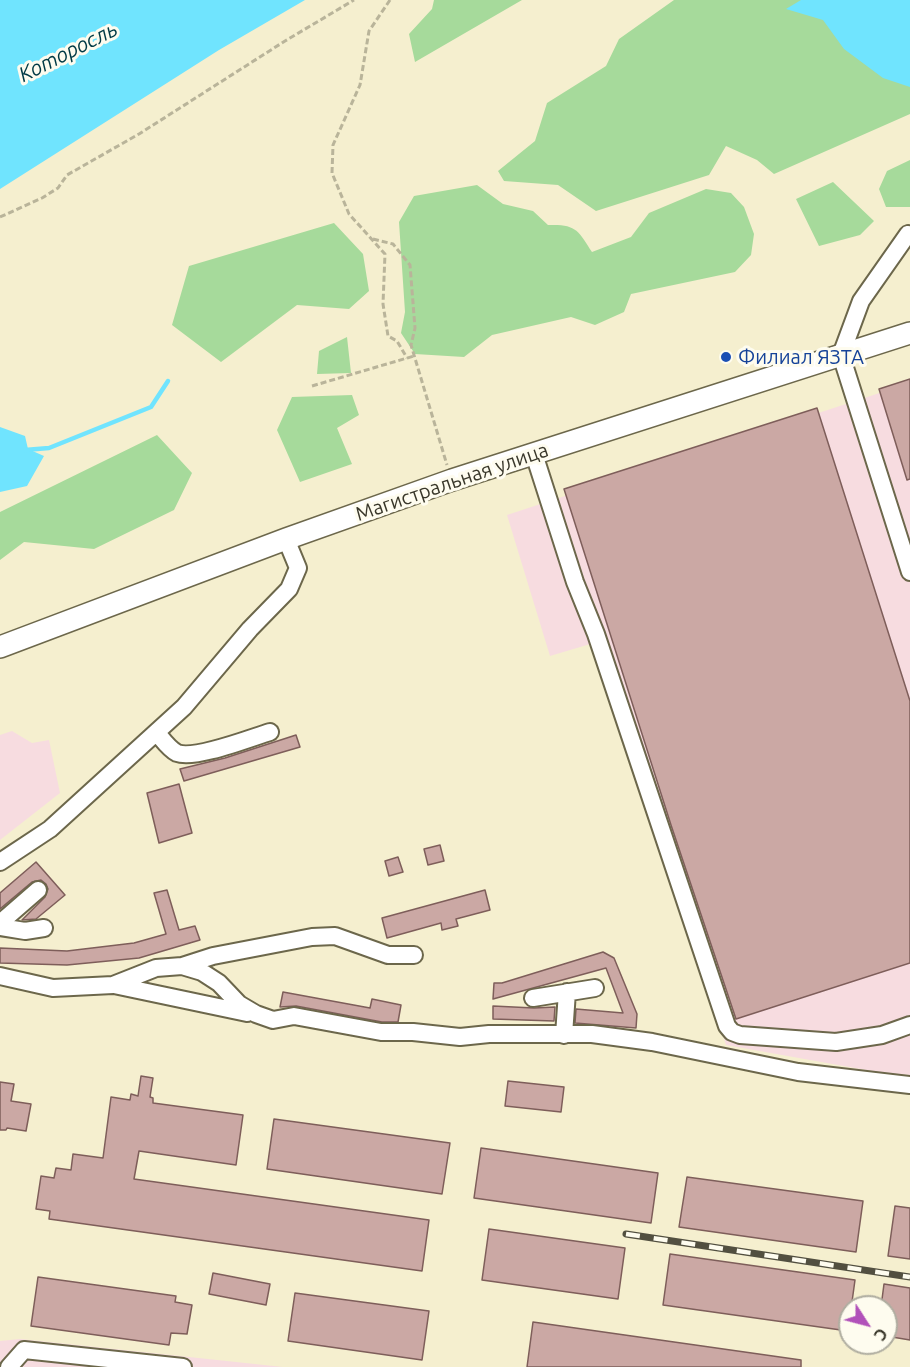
<!DOCTYPE html>
<meta charset="utf-8">
<style>
body{margin:0}
#map{position:relative;width:910px;height:1367px;overflow:hidden;background:#f5efcf;font-family:Ubuntu,sans-serif}
canvas{display:block}
.north{position:absolute;left:838px;top:1295px;width:60px;height:60px;box-sizing:border-box;background:#fefcef;border:2px solid #afada0;border-radius:50%;rotate:126deg;font-size:16px;font-weight:700;line-height:24px;text-align:center;color:#39372a}
.north::after{content:'';display:block;margin:auto;width:21px;height:27px;background:#b151b9;clip-path:polygon(50% 0,100% 100%,50% 72%,0 100%)}
</style>
<div id="map">
<canvas width="910" height="1367"></canvas>
<div class="north">С</div>
</div>
<script>
const ctx = document.querySelector('canvas').getContext('2d');
ctx.lineJoin = 'round';
function fill(path, color) {
  ctx.fillStyle = color;
  ctx.fill(path, 'evenodd');
}
function trace(path, color, width, dash) {
  ctx.strokeStyle = color;
  ctx.lineWidth = width;
  ctx.lineCap = dash ? 'butt' : 'round';
  ctx.setLineDash(dash || []);
  ctx.stroke(path);
}
function write(font, color, halo, rows, align = 'center') {
  ctx.font = font + ' Ubuntu,sans-serif';
  ctx.lineWidth = 6;
  ctx.setLineDash([]);
  ctx.textBaseline = 'middle';
  ctx.strokeStyle = halo;
  ctx.fillStyle = color;
  for (const [text, x, y, turn = 0] of rows) {
    ctx.save();
    ctx.translate(x, y);
    ctx.rotate((+turn || 0) * Math.PI / 180);
    ctx.textAlign = isNaN(turn) ? turn : align;
    if (halo) ctx.strokeText(text, 0, 0);
    ctx.fillText(text, 0, 0);
    ctx.restore();
  }
}
const industrial = new Path2D(`
 M 910,383 L 910,1075 L 883,1073 L 726,1045 L 597,642 L 550,656 L 507,515 Z
 M 12,731 L 32,743 L 49,740 L 60,793 L 0,840 L 0,735 Z
 M 20,1339 L 283,1367 L 0,1367 L 0,1341 Z`);
const green = new Path2D(`
 M 434,0 L 522,0 L 415,62 L 409,34 L 432,9 Z
 M 674,0 L 910,0 L 910,114 L 774,174 L 757,160 L 726,146 L 709,175 L 596,211 L 558,185 L 504,181 L 498,171 L 535,141 L 547,103 L 606,66 L 619,39 Z
 M 910,160 L 910,207 L 886,207 L 879,189 L 887,171 Z
 M 833,182 L 874,221 L 860,235 L 819,246 L 796,199 Z
 M 477,185 L 503,204 L 533,211 L 548,225 C 576,224 578,230 592,252 L 631,237 L 649,213 L 706,189 L 731,193 L 744,207 L 754,234 L 751,255 L 735,272 L 631,294 L 624,312 L 595,325 L 571,317 L 492,335 L 464,357 L 415,354 L 401,333 L 405,312 L 399,222 L 414,196 Z
 M 334,223 L 363,254 L 369,291 L 349,309 L 297,305 L 221,362 L 172,325 L 189,266 Z
 M 347,337 L 351,373 L 317,374 L 319,351 Z
 M 352,395 L 359,415 L 337,428 L 352,464 L 300,482 L 277,430 L 292,397 Z
 M 157,435 L 192,473 L 174,510 L 94,549 L 24,542 L 0,560 L 0,512 Z`);
const water = new Path2D(`
 M 0,0 L 305,0 L 219,50 L 0,189 Z
 M 801,0 L 910,0 L 910,87 L 883,78 L 844,49 L 823,20 L 786,9 Z
 M 0,427 L 25,436 L 28,449 L 44,456 L 27,486 L 0,492 Z`);
const stream = new Path2D(`
 M 25,450 L 49,448 L 151,407 L 168,381`);
const building = new Path2D(`
 M 910,379 L 910,479 L 907,480 L 879,389 Z
 M 817,408 L 910,701 L 910,963 L 736,1019 L 671,825 L 564,489 Z
 M 296,735 L 300,747 L 184,781 L 180,769 L 225,758 Z
 M 179,784 L 192,833 L 159,843 L 147,793 Z
 M 440,845 L 444,861 L 428,865 L 424,849 Z
 M 398,857 L 403,872 L 389,876 L 385,861 Z
 M 36,862 L 65,895 L 36,919 L 22,920 L 45,897 L 48,889 L 46,884 L 41,880 L 32,882 L 0,909 L 0,893 Z
 M 167,890 L 179,930 L 195,926 L 200,940 L 139,958 L 67,965 L 0,963 L 0,948 L 67,951 L 134,943 L 166,934 L 154,893 Z
 M 485,890 L 490,910 L 456,919 L 458,926 L 442,930 L 441,923 L 387,938 L 382,918 Z
 M 603,952 L 614,958 L 637,1014 L 636,1028 L 575,1023 L 576,1009 L 623,1013 L 606,968 L 493,999 L 494,983 L 502,983 Z
 M 283,992 L 370,1008 L 372,999 L 401,1005 L 398,1022 L 382,1022 L 296,1006 L 280,1007 Z
 M 493,1006 L 534,1008 L 555,1007 L 554,1021 L 493,1019 Z
 M 141,1076 L 153,1078 L 150,1097 L 153,1098 L 153,1103 L 243,1115 L 236,1165 L 139,1151 L 134,1179 L 429,1220 L 422,1271 L 49,1219 L 50,1211 L 36,1209 L 41,1176 L 54,1178 L 56,1168 L 71,1170 L 73,1154 L 103,1158 L 111,1097 L 130,1100 L 131,1094 L 138,1096 Z
 M 508,1081 L 564,1087 L 561,1112 L 505,1106 Z
 M 0,1082 L 14,1084 L 11,1101 L 31,1104 L 26,1131 L 7,1128 L 6,1130 L 0,1130 Z
 M 274,1119 L 450,1143 L 442,1194 L 267,1169 Z
 M 481,1148 L 658,1173 L 651,1223 L 474,1198 Z
 M 687,1177 L 863,1201 L 856,1252 L 679,1227 Z
 M 895,1206 L 910,1208 L 910,1259 L 888,1256 Z
 M 489,1229 L 625,1248 L 618,1299 L 482,1280 Z
 M 670,1254 L 855,1280 L 848,1331 L 663,1305 Z
 M 213,1273 L 270,1284 L 266,1305 L 209,1294 Z
 M 38,1277 L 176,1296 L 175,1302 L 192,1305 L 187,1334 L 171,1333 L 169,1345 L 31,1326 Z
 M 884,1284 L 910,1288 L 910,1340 L 886,1336 L 886,1307 L 881,1307 Z
 M 295,1293 L 429,1311 L 422,1360 L 288,1341 Z
 M 533,1322 L 801,1360 L 801,1367 L 527,1367 Z`);
const path = new Path2D(`
 M 390,0 L 369,31 L 360,85 L 333,145 L 332,173 L 349,214 L 385,254 L 383,304 L 388,336 L 397,341 L 407,358
 M 0,217 L 42,198 L 58,188 L 67,175 L 139,134 L 285,41 L 354,0
 M 373,239 L 393,244 L 410,265 L 415,328 L 411,345 L 447,465
 M 312,386 L 414,356`);
const minor = new Path2D(`
 M 908,234 L 861,301 L 841,355 L 910,572
 M 534,454 L 575,582 L 596,634 L 727,1026 L 732,1032 L 740,1035 L 836,1042 L 882,1035 L 910,1025
 M 157,733 C 163,740 169,749 177,753 C 195,760 250,738 270,732
 M 0,862 L 50,829 L 184,707 L 250,629 L 289,589 L 298,568 L 286,539
 M 0,923 L 38,890
 M 0,927 L 25,931 L 44,928
 M 182,966 L 213,956 L 312,937 L 335,936 L 388,955 L 414,955
 M 0,976 L 53,988 L 113,985 L 156,968 L 182,966 L 202,972 L 219,983 L 239,1004 L 256,1014 L 273,1020 L 294,1016 L 381,1032 L 413,1032 L 460,1037 L 489,1034 L 592,1034 L 652,1042 L 798,1072 L 910,1085
 M 114,985 L 247,1013
 M 533,998 L 595,988
 M 564,1035 L 567,992
 M 9,1367 L 24,1350 L 183,1367`);
const major = new Path2D(`
 M 0,647 L 286,539 L 452,480 L 910,333`);
const rail = new Path2D(`
 M 626,1234 L 910,1277`);
const markers = [
 [726,357,6,"#1a4fb4"]
];
const transitNames = [
 ["Филиал ЯЗТА",738,357]
];
const streetNames = [
 ["Магистральная улица",452,482,-19]
];
const waterNames = [
 ["Которосль",68,52,-27]
];
fill(industrial, '#f7dce0');
fill(green, '#a6da9b');
fill(water, '#70e4fe');
trace(stream, '#70e4fe', 4.5);
fill(building, '#cba8a4');
trace(building, '#7e5e5a', 1.5);
trace(minor, '#6c674b', 20);
trace(major, '#6c674b', 24);
trace(path, '#b9b49a', 3, [6, 3]);
trace(minor, '#fff', 16);
trace(major, '#fff', 21);
trace(rail, '#524f40', 7);
trace(rail, '#fefcef', 4.5, [14]);
for (const [x, y, r, color] of markers) {
  const dot = new Path2D();
  dot.arc(x, y, r, 0, 2 * Math.PI);
  ctx.fillStyle = color;
  ctx.fill(dot);
  trace(dot, '#fefcef', 2);
}
write('20px', '#164399', '#fefcef', transitNames, 'left');
write('20px', '#39372a', '#fefcef', streetNames);
write('italic 21px', '#003a45', '#fefcef', waterNames);
</script>
